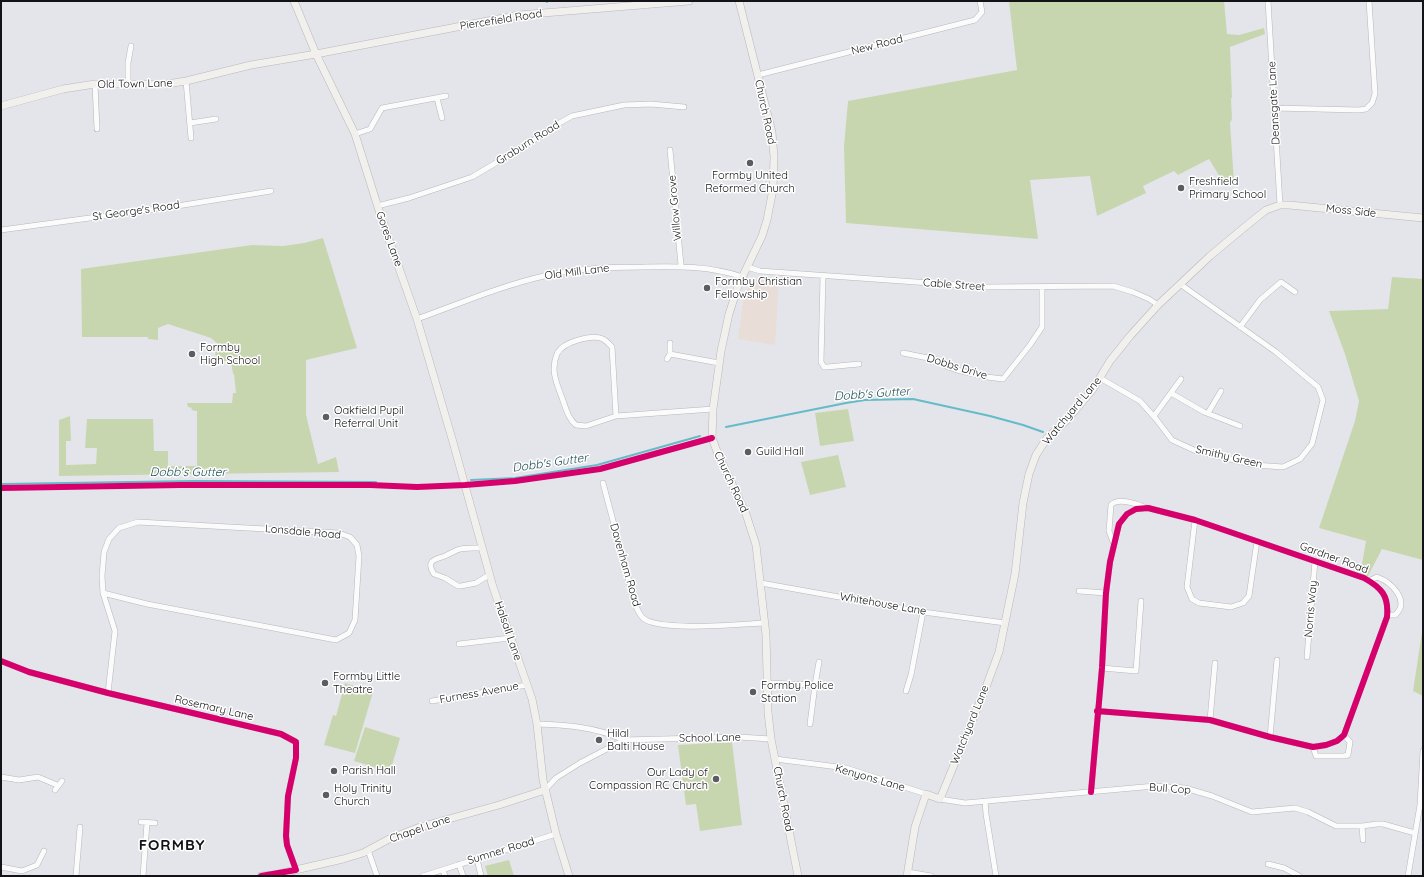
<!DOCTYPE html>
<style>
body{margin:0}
#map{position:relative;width:1424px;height:877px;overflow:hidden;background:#e4e5ea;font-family:Quicksand,sans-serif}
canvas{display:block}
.frame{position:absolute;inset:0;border:2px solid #131317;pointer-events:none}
</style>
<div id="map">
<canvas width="1424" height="877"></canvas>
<div class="frame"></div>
</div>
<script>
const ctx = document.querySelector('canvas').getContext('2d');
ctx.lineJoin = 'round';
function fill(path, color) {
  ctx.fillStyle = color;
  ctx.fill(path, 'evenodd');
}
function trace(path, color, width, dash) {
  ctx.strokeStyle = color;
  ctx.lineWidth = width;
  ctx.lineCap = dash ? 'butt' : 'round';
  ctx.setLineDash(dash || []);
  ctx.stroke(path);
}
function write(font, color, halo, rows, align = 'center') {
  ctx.font = font + ' Quicksand,sans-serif';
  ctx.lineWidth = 3;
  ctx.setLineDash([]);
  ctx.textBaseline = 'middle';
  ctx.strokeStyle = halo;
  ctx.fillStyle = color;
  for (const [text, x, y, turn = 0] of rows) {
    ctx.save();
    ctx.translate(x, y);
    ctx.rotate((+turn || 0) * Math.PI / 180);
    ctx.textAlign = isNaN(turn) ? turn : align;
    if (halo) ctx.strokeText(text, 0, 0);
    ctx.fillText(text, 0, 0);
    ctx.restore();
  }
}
const commercial = new Path2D(`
 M 760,278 L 779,278 L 775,345 L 738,339 L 743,303 L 748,288 L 756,279 Z`);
const green = new Path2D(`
 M 1009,1 L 1224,1 L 1227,34 L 1239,35 L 1264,28 L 1265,34 L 1230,47 L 1232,98 L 1231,98 L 1232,119 L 1230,123 L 1234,182 L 1226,187 L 1209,159 L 1178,175 L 1174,171 L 1143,186 L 1146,193 L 1097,216 L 1090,176 L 1030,180 L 1038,239 L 846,223 L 844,146 L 848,101 L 1017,70 Z
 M 323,238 L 357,348 L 306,360 L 306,415 L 318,464 L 336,457 L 339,472 L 59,476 L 59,420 L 70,416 L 71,441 L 66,441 L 66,465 L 96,464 L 97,448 L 85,448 L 87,419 L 153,419 L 154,451 L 168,451 L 168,466 L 197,466 L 197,411 L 191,410 L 192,408 L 188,407 L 187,403 L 232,403 L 233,393 L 236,393 L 234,374 L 233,374 L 231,361 L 216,361 L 215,349 L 219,348 L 220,346 L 211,338 L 168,324 L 158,328 L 158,340 L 148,339 L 148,337 L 82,337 L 81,269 L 252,245 L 283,246 L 304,243 Z
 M 1392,277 L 1423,279 L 1423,560 L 1382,549 L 1367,578 L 1360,575 L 1366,541 L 1319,528 L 1355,421 L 1359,401 L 1345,354 L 1329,311 L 1388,309 Z
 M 848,409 L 854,441 L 820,446 L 815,413 Z
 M 838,455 L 846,487 L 810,495 L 801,462 Z
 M 1423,626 L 1423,696 L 1413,691 Z
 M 345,683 L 373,692 L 355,753 L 324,745 L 333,715 L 336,716 Z
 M 365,727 L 400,738 L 390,772 L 354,761 Z
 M 732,742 L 742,825 L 700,831 L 696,804 L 686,805 L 678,745 Z
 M 509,860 L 514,876 L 488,876 L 485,866 Z`);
const stream = new Path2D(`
 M 546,1 L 547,2
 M 726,427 L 846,403 L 865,400 L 913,399 L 990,416 L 1023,425 L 1043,432
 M 471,480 L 515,478 L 597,465 L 700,436
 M 1,484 L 194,481 L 376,482`);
const street = new Path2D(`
 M 1268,1 L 1280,205
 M 758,75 L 975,20 L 982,12 L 980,1
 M 186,81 L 191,138
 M 95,84 L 97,129
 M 128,84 L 128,63 L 131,46
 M 437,98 L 442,118
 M 1273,108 L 1359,110 L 1366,109 L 1372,103 L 1375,94 L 1369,1
 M 190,123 L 216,119
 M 355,134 L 370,129 L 382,108 L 446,96
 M 670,150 L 681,265
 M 377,206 L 409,198 L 472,177 L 528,144 L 556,125 L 572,116 L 624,105 L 651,104 L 684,107
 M 1,230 L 171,207 L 271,191
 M 747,267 L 760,271 L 774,272 L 987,287 L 1113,286 L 1133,292 L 1149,299 L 1158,305
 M 823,276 L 821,362 L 824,367 L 827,367 L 859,364
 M 417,319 C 459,304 500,286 544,276 C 576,268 610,267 643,267 C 678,266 710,266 743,277
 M 1240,327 L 1260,300 L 1281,282 L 1295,292
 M 903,353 L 938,360 L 948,367 L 957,370 L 987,377 L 1003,379 L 1030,345 L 1042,327 L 1042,287
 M 670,354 L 719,363
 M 667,359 L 670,354 L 670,343
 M 1100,378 L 1140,401 L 1156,419 L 1172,440 L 1196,451 L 1255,465 L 1283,467 L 1300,459 L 1312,444 L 1323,400 L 1318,387 L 1276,352 L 1180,284
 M 1171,393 L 1204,412 L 1240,426
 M 1208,413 L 1221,391
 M 616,416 L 612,347 C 609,344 607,341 603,339 C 592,334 562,342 557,354 C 550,370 557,384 562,398 C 566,408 568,419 576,425 L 586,426 L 616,416 L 713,409
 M 1154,416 L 1181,379
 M 603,483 L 635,604 C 637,609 639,614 643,618 C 659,632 741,624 765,623
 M 1195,520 L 1187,587 L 1192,599 L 1199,603 L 1231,607 L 1243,603 L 1249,596 L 1257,541
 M 1113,542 L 1109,531 L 1111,505 C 1118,497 1138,504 1147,508
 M 482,548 C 474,548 464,547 457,550 C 453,552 449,554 445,556 C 436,559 425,560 434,574 L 445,578 L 458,586 L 461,586 L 476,583 L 489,575
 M 1369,581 L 1377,577 C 1391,582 1411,601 1395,615 L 1387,615
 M 761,583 L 923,612 L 1005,623
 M 1079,591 L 1106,593
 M 103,593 L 147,604 L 336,640 L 349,633 L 355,620 L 359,556 L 357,545 L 350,537 L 339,533 L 138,522 L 119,528 L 109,539 L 104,552 L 102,576 L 103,593 L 115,631 L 108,693
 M 459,644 L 510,638
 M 1307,657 L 1315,561
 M 1,661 L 29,672 L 108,693 L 281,734 L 296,742 L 296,758 L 288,796 L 286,836 L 287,845 L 296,870
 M 1102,668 L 1136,671 L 1141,601
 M 766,683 L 815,685 L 819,662
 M 906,691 L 911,675 L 923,612
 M 432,701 L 527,685
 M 1210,720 L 1215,663
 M 537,724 C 567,725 596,727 624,740
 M 810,724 L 815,685
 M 1270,737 L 1277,660
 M 1313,747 L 1316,756 L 1344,756 L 1348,755 L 1350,742 L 1344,735
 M 775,759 L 846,768 L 926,794
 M 1,777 L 19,780 L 38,777 L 57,785
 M 55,790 L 62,781
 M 545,790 L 556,778 L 580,763 L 624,740 L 739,737 L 771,739
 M 1091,792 L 1102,668 L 1106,593 L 1110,562 L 1119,524 L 1127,514 L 1136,509 L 1148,508 L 1195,520 L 1364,578 C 1382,588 1389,596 1387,617 L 1344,735 L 1337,741 L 1326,745 L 1313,747 L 1270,737 L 1210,720 L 1097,711
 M 940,799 L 965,803 L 1155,786 L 1185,788 L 1212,796 L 1252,812 L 1295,808 L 1308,812 L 1336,826 L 1362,826 L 1377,824 L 1383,824 L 1415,833
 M 985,801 L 986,814 L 996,876
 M 141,822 L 155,823
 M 1362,826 L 1363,840
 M 368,850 L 377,876
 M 477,859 L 481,876
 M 459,864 L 463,876
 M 1268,864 L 1284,868 L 1299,876
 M 1,867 L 22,871 L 37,865 L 44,851
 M 443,870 L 445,876
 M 908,872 L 931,876
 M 76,876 L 80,827
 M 143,876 L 147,823
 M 423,876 L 556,834
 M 1408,876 L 1420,805 L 1423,751`);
const secondary = new Path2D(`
 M 294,1 L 316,54 L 355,134 L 382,220 L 417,319 L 453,442 L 493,587 L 532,699 L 537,724 L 543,780 L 556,834 L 569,876
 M 739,1 L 772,132 L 774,157 L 773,189 L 767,220 L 762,236 L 738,286 L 729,314 L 721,351 L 713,409 L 712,438 L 718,454 L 746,514 L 756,545 L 766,635 L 768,712 L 771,739 L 798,876
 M 1,106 L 63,89 L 95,84 L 167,84 L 186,81 L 251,65 L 316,54 L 519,15 L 689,1
 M 261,876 L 274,875 L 343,859 L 363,853 L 389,839 L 420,827 L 499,805 L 545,790
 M 907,876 L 915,827 L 926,794 L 940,799 L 986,687 L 999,652 L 1015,574 L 1023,503 L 1029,474 L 1036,455 L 1047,438 L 1067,420 L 1093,389 L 1110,361 L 1130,336 L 1158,305 L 1210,256 L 1246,226 L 1266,210 L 1280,205 L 1289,205 L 1423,218`);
const cycleway = new Path2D(`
 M 1,488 L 181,485 L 370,485 L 417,487 L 465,485 L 515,481 L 600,469 L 712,438
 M 1,661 L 29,672 L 108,693 L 281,734 L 296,742 L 296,758 L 288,796 L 286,836 L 287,845 L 296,870 L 261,876
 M 1091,792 L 1102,668 L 1106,593 L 1110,562 L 1119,524 L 1127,514 L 1136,509 L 1148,508 L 1195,520 L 1364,578 C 1382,588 1389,596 1387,617 L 1344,735 L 1337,741 L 1326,745 L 1313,747 L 1270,737 L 1210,720 L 1097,711`);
const markers = [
 [750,163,4,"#5c5c61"],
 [1181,188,4,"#5c5c61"],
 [707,288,4,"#5c5c61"],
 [192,354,4,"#5c5c61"],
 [326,417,4,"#5c5c61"],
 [748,452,4,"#5c5c61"],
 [325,683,4,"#5c5c61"],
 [753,692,4,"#5c5c61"],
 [599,740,4,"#5c5c61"],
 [334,771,4,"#5c5c61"],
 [716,779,4,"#5c5c61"],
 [326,795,4,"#5c5c61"]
];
const streetNames = [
 ["Piercefield Road",501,20,-9],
 ["New Road",877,45,-14],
 ["Old Town Lane",135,84,-1],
 ["Deansgate Lane",1274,103,-93],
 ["Church Road",765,112,78],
 ["Graburn Road",528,143,-32],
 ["Willow Grove",675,208,-95],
 ["St George's Road",136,211,-8],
 ["Moss Side",1351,211,6],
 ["Gores Lane",389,239,70],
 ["Old Mill Lane",577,272,-7],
 ["Cable Street",954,285,4],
 ["Dobbs Drive",957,367,17],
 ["Watchyard Lane",1072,411,-50],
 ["Smithy Green",1229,457,13],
 ["Church Road",731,482,65],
 ["Lonsdale Road",303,532,5],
 ["Gardner Road",1334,558,20],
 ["Davenham Road",625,565,74],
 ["Whitehouse Lane",883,604,10],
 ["Norris Way",1311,609,-85],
 ["Halsall Lane",508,631,71],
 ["Furness Avenue",479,693,-10],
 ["Rosemary Lane",214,708,13],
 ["Watchyard Lane",970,725,-68],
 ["School Lane",710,738,-1],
 ["Kenyons Lane",870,778,16],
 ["Bull Cop",1170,789,4],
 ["Church Road",783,799,79],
 ["Chapel Lane",420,829,-19],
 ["Sumner Road",501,851,-17]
];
const poiNames = [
 ["Formby United",750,176,"center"],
 ["Reformed Church",750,189,"center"],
 ["Freshfield",1189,182],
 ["Primary School",1189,195],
 ["Formby Christian",715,282],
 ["Fellowship",715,295],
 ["Formby",200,348],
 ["High School",200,361],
 ["Oakfield Pupil",334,411],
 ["Referral Unit",334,424],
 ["Guild Hall",756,452],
 ["Formby Little",333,677],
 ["Theatre",333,690],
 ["Formby Police",761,686],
 ["Station",761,699],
 ["Hilal",607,734],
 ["Balti House",607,747],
 ["Parish Hall",342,771],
 ["Our Lady of",708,773,"right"],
 ["Compassion RC Church",708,786,"right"],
 ["Holy Trinity",334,789],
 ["Church",334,802]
];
const waterNames = [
 ["Dobb's Gutter",872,394,-4],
 ["Dobb's Gutter",550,463,-8],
 ["Dobb's Gutter",188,472]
];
const districtNames = [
 ["FORMBY",172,845]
];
fill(commercial, '#e8ddd7');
fill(green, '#c8d6b0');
trace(stream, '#65bbc8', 2);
trace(street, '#b6b7bb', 6);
trace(secondary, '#b6b7bb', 8);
trace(street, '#fbfbfc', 5);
trace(secondary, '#f2f0ed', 7);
trace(cycleway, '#d6006c', 6);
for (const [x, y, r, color] of markers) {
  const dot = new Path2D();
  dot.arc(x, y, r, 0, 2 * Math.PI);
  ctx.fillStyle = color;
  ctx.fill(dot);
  trace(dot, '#fff', 1.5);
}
write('11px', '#131317', '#fff', streetNames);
write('11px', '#131317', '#fff', poiNames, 'left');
write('italic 12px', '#1a4d54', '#fff', waterNames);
ctx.letterSpacing = '1px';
write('bold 15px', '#131317', '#fff', districtNames);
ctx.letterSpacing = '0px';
</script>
